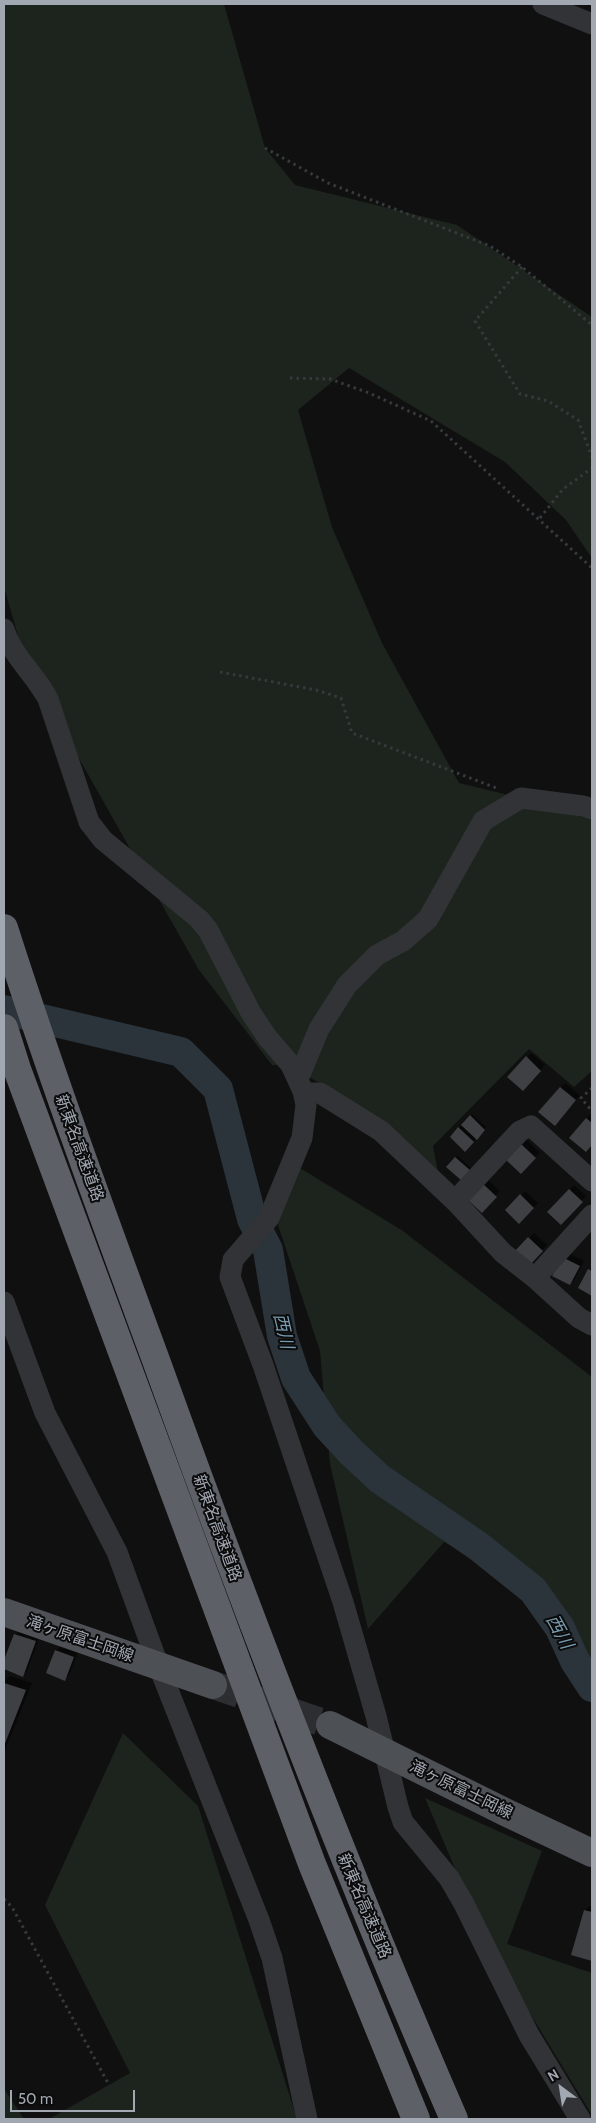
<!DOCTYPE html>
<meta charset="utf-8">
<style>
body{margin:0}
#map{position:relative;width:596px;height:2123px;overflow:hidden;background:#101011;font-family:Cabin,sans-serif}
canvas{display:block}
.frame{position:absolute;inset:0;border:5px solid #a1a8b2;pointer-events:none}
.north{position:absolute;left:536px;top:2063px;width:50px;height:50px;-webkit-text-stroke:4px #0b0b0c;paint-order:stroke;rotate:329deg;font-size:14px;font-weight:700;line-height:20px;text-align:center;color:#a1a8b2}
.north::after{content:'';display:block;margin:auto;width:18px;height:22px;background:#a1a8b2;clip-path:polygon(50% 0,100% 100%,50% 72%,0 100%)}
.scale{position:absolute;left:10px;top:2090px;width:125px;height:22px;box-sizing:border-box;border:2px solid #a1a8b2;border-top:0;padding-left:6px;font-size:15px;line-height:18px;white-space:nowrap;color:#a1a8b2;-webkit-text-stroke:4px #0b0b0c;paint-order:stroke}
</style>
<div id="map">
<canvas width="596" height="2123"></canvas>
<div class="frame"></div>
<div class="north">N</div>
<div class="scale">50 m</div>
</div>
<script>
const ctx = document.querySelector('canvas').getContext('2d');
ctx.lineJoin = 'round';
function fill(path, color) {
  ctx.fillStyle = color;
  ctx.fill(path, 'evenodd');
}
function trace(path, color, width, dash) {
  ctx.strokeStyle = color;
  ctx.lineWidth = width;
  ctx.lineCap = dash ? 'butt' : 'round';
  ctx.setLineDash(dash || []);
  ctx.stroke(path);
}
function write(font, color, halo, rows, align = 'center') {
  ctx.font = font + ' Cabin,"Noto Sans JP",sans-serif';
  ctx.lineWidth = 4;
  ctx.setLineDash([]);
  ctx.textBaseline = 'middle';
  ctx.strokeStyle = halo;
  ctx.fillStyle = color;
  for (const [text, x, y, turn = 0] of rows) {
    ctx.save();
    ctx.translate(x, y);
    ctx.rotate((+turn || 0) * Math.PI / 180);
    ctx.textAlign = isNaN(turn) ? turn : align;
    if (halo) ctx.strokeText(text, 0, 0);
    ctx.fillText(text, 0, 0);
    ctx.restore();
  }
}
const green = new Path2D(`
 M 4,4 L 224,4 L 265,148 L 295,185 L 457,225 L 592,317 L 592,558 L 566,520 L 505,462 L 349,368 L 298,410 L 332,527 L 382,643 L 459,783 L 521,798 L 592,820 L 592,1071 L 574,1087 L 529,1049 L 433,1146 L 441,1188 L 320,1083 L 285,1065 L 272,1065 L 199,970 L 27,667 L 4,587 Z
 M 295,1165 L 403,1231 L 592,1377 L 592,1682 L 533,1590 L 444,1542 L 368,1629 L 330,1464 L 320,1351 L 276,1219 Z
 M 123,1733 L 198,1806 L 297,2119 L 49,2119 L 130,2073 L 45,1905 Z
 M 425,1798 L 542,1851 L 507,1944 L 592,1973 L 592,2115 L 517,1992 L 477,1920 Z
 M 4,2089 L 24,2119 L 4,2119 Z`);
const shadow = new Path2D(`
 M 531,1053 L 545,1065 L 523,1089 L 527,1057 Z
 M 565,1083 L 580,1095 L 559,1119 L 540,1112 Z
 M 472,1114 L 486,1127 L 465,1150 L 451,1137 Z
 M 591,1114 L 592,1144 L 586,1151 L 570,1138 Z
 M 527,1140 L 540,1153 L 521,1172 L 508,1160 Z
 M 458,1156 L 472,1169 L 462,1180 L 448,1167 Z
 M 487,1179 L 500,1191 L 482,1211 L 469,1199 Z
 M 574,1185 L 586,1196 L 561,1223 L 549,1212 Z
 M 525,1191 L 538,1203 L 519,1222 L 506,1210 Z
 M 534,1233 L 547,1245 L 528,1265 L 515,1253 Z
 M 568,1253 L 584,1261 L 575,1279 L 570,1284 L 554,1276 Z
 M 592,1266 L 592,1294 L 579,1288 Z
 M 20,1630 L 40,1636 L 27,1671 L 23,1675 L 4,1668 L 4,1663 L 15,1635 Z
 M 61,1646 L 78,1652 L 69,1675 L 65,1679 L 48,1673 L 56,1650 Z
 M 10,1676 L 32,1683 L 4,1753 L 4,1682 Z
 M 590,1906 L 592,1906 L 592,1960 L 573,1955 L 585,1910 Z`);
const river = new Path2D(`
 M 4,1010 L 181,1052 L 218,1089 L 252,1219 L 268,1250 L 282,1336 L 296,1378 L 327,1426 L 352,1453 L 380,1479 L 478,1546 L 533,1590 L 560,1628 L 575,1661 L 592,1687`);
const building = new Path2D(`
 M 526,1056 L 541,1071 L 523,1091 L 507,1077 Z
 M 560,1087 L 576,1100 L 555,1126 L 538,1112 Z
 M 470,1115 L 485,1130 L 477,1140 L 461,1125 Z
 M 586,1118 L 592,1123 L 592,1145 L 586,1152 L 569,1138 Z
 M 458,1127 L 474,1142 L 465,1152 L 450,1137 Z
 M 521,1144 L 536,1158 L 521,1174 L 506,1160 Z
 M 455,1157 L 471,1171 L 462,1181 L 446,1167 Z
 M 482,1183 L 497,1197 L 482,1213 L 467,1199 Z
 M 569,1189 L 583,1202 L 561,1225 L 547,1212 Z
 M 520,1194 L 534,1208 L 519,1224 L 505,1210 Z
 M 528,1237 L 543,1251 L 528,1267 L 513,1253 Z
 M 562,1257 L 580,1266 L 570,1285 L 552,1276 Z
 M 588,1269 L 592,1271 L 592,1296 L 578,1288 Z
 M 14,1634 L 36,1641 L 23,1677 L 4,1669 L 4,1660 Z
 M 55,1650 L 74,1657 L 65,1681 L 46,1673 Z
 M 4,1683 L 26,1690 L 4,1746 Z
 M 584,1910 L 592,1912 L 592,1961 L 571,1955 Z`);
const majorTunnel = new Path2D(`
 M 213,1685 L 330,1725`);
const path = new Path2D(`
 M 265,148 L 328,183 L 490,246 L 522,267 L 592,325
 M 522,267 L 475,321 L 520,394 L 548,401 L 578,420 L 592,457
 M 290,378 L 330,379 L 369,393 L 431,421 L 592,568
 M 540,518 L 563,489 L 592,468
 M 220,672 L 316,690 L 341,698 L 352,733 L 499,789
 M 592,1088 L 581,1098 L 592,1111
 M 4,1899 L 12,1907 L 108,2083`);
const minor = new Path2D(`
 M 543,4 L 592,24
 M 4,629 C 12,656 35,674 48,699 L 89,822 L 103,840 L 199,919 L 208,930 L 251,1013 L 267,1037 L 291,1065 L 303,1091 L 306,1105 L 302,1138 L 269,1218 L 238,1254 L 233,1260 L 230,1277 L 263,1365 L 343,1602 L 376,1716 L 398,1807 L 403,1822 L 449,1878 L 464,1904 L 529,2035 L 580,2119
 M 299,1077 L 319,1029 L 347,985 L 377,955 L 403,941 L 428,919 L 483,821 L 521,798 L 583,806 L 592,809
 M 304,1093 L 320,1093 L 381,1131 L 455,1201 L 503,1253 L 535,1278 L 579,1318 L 592,1325
 M 455,1201 L 520,1131 L 531,1126 L 592,1181
 M 535,1278 L 592,1215
 M 4,1302 L 45,1413 L 117,1552 L 159,1667 L 259,1920 L 272,1958 L 307,2119`);
const major = new Path2D(`
 M 4,1612 L 213,1685
 M 330,1725 L 507,1813 L 592,1853`);
const highway = new Path2D(`
 M 4,928 C 51,1075 104,1219 157,1363 C 249,1618 346,1871 454,2119
 M 4,1028 L 17,1069 L 312,1864 L 416,2119`);
const streetNames = [
 ["新東名高速道路",79,1148,70],
 ["新東名高速道路",217,1528,70],
 ["滝ヶ原富士岡線",80,1639,19],
 ["滝ヶ原富士岡線",461,1790,26],
 ["新東名高速道路",364,1906,67]
];
const waterNames = [
 ["西川",283,1331,77],
 ["西川",559,1632,61]
];
fill(green, '#1c241d');
fill(shadow, '#0007');
trace(river, '#2a343a', 30);
fill(building, '#3f4044');
trace(majorTunnel, '#2d2e31', 28, [28, 14]);
trace(path, '#373a3d', 3, [2.5, 4]);
trace(minor, '#313336', 21);
trace(major, '#4d5055', 28);
trace(highway, '#5d6167', 28);
write('16px', '#a1a8b2', '#0b0b0c', streetNames);
write('italic 18px', '#779bae', '#0b0b0c', waterNames);
</script>
